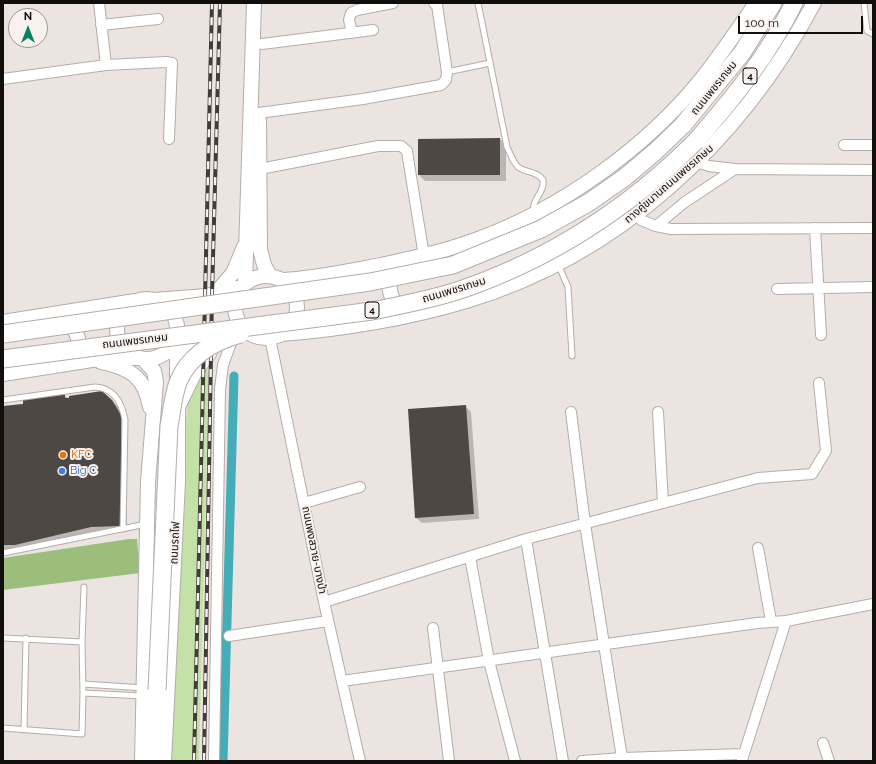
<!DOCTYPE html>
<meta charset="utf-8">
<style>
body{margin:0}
#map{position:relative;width:876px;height:764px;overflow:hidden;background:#ebe4e0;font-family:Raleway,sans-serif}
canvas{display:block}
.frame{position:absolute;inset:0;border:4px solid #110f0d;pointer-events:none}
.north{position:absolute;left:8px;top:8px;width:40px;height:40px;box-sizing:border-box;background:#f8f1ed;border:1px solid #9c9793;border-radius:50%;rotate:0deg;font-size:11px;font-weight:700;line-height:16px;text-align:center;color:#110f0d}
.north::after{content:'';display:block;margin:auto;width:14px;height:18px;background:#068364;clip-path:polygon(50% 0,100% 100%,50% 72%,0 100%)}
.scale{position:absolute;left:738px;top:16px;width:125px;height:18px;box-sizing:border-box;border:2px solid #110f0d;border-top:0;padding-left:5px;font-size:12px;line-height:14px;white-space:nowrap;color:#110f0d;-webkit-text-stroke:3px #f8f1ed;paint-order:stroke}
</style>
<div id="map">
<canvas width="876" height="764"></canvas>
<div class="frame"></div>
<div class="north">N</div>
<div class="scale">100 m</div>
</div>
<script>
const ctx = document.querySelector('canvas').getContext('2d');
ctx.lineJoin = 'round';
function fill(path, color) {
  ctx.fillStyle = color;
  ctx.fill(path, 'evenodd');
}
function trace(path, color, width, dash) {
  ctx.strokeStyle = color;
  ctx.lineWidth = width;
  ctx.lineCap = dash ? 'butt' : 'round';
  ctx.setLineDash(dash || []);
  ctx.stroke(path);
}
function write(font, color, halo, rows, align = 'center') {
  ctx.font = font + ' Raleway,"Noto Sans Thai",sans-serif';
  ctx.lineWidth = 4;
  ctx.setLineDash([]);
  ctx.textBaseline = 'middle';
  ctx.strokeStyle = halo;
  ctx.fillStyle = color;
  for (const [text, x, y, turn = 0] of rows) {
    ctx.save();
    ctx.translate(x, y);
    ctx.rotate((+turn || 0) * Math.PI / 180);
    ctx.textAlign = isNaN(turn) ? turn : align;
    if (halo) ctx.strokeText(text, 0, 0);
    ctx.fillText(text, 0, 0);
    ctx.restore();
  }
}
const green = new Path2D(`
 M 206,368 L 209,375 L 199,761 L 170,761 L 186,479 L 186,423 L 188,397 Z`);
const forest = new Path2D(`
 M 129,539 L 137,539 L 140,573 L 3,590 L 3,558 Z`);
const shadow = new Path2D(`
 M 500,139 L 506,145 L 506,181 L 425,181 L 419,175 Z
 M 64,395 L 68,398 L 112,400 L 118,407 L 127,421 L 127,532 L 97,533 L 22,550 L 3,550 L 3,407 L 20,404 L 24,406 Z
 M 465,406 L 471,412 L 479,519 L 422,523 L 416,518 Z`);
const canal = new Path2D(`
 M 223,761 L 234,376`);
const building = new Path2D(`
 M 500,138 L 500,175 L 418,175 L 418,139 Z
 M 102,391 L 112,400 L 121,415 L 121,526 L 91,527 L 15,545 L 3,545 L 3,406 L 23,404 L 23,399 L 58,393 L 59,395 L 65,394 L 65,398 L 69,398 L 69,396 Z
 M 466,405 L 474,514 L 415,518 L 408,409 Z`);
const service = new Path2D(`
 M 478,3 L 507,147 C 510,153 513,162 518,167 C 526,173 537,171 543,180 C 545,193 531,199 534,212
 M 864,3 L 867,31 L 873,34
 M 447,72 L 490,63
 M 558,264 L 568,287 L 572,356
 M 3,400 L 95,387 C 114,388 122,403 125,420 L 123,529
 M 3,553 L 146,524
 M 3,638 L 82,642 L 83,693
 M 82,642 L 84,587
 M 83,684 L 144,688
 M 3,728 L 82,734 L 83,693 L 143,696
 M 24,730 L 26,638`);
const minor = new Path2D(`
 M 99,3 L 106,65
 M 101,25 L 158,19
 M 352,33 L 349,20 L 351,13 L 357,10 L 393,3
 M 262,44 L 373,30
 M 3,79 L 106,65 L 166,62 L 172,63 L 169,139
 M 259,113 L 363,99 L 441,85 L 446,80 L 447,72 L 437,5 L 434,3
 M 844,145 L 873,145
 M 696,162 L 709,166 L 735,169 L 873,170
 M 260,169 L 378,146 L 401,146 L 407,151 L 408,158 L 424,256
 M 638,213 L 641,220 L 656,226 L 671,229 L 873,228
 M 656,226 L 685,202 L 735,169
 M 815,228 L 821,335
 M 777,289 L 873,287
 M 270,338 L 324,602 L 360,761
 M 571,412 L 585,524 L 622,758
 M 658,412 L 663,503
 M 304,503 L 360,487
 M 526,539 L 563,761
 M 758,548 L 771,621
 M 470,557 L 489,661 L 515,761
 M 324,602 L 526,539 L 663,503 L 758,478 L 812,474 L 826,451 L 819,383
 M 433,628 L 449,761
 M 229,636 L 328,621
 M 342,681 L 757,623 L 786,621 L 873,604
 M 823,743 L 829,761
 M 742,760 L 786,621
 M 214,761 L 220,389 L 223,365 L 232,340
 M 582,761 L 622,758 L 743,754`);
const secondary = new Path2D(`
 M 259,120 L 260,249 L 264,265 L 270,276
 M 397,270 C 385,283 388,303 406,309
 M235 307a31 31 0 1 1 62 0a31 31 0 1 1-62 0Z
 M 283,280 C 316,278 349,271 381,265 C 414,258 446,251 478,239 C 562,208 647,147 703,77 C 722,53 739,28 756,3
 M 245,283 L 254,3
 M 215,294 L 233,273 L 244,247
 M117 329a30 30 0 1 1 60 0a30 30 0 1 1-60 0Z
 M 154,300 L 206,296 L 242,287
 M 63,319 C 76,326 86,347 72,358
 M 3,322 L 135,301
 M 177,325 L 177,384
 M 281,334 C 339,330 410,318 466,301 C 619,255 740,142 814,3
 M 170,352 L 204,343 L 218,341
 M 101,362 C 130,368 145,377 150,407
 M 3,374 L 111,357 L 137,358
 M 178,407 L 195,372 L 210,352
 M 142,761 L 148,482 L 156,382 L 154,371 L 143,359
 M 164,761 L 178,482 L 178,407`);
const trunk = new Path2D(`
 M 683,125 L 742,53 L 773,3
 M 696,141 C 734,97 768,56 794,3
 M 155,761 L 157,690`);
const rail = new Path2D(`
 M 194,761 L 212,3
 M 204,761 L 212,294 L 220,3`);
const trunkBridge = new Path2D(`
 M 3,334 L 370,282 L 453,265 L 541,229 L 588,203 L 624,178 L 656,151 L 683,125
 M 3,359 L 372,311 C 402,305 434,299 463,289 C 552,258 630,207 696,141
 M 157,690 L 169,426 C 172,411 173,394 179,380 C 190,355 215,341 240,334`);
const markers = [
 [63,455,4,"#e8710a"],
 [62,471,4,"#3f7fe0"]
];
const shields = [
 [750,76,14],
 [372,310,14]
];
const shieldNames = [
 ["4",750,76],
 ["4",372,310]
];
const streetNames = [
 ["ถนนเพชรเกษม",714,88,-51],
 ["ทางคู่ขนานถนนเพชรเกษม",669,184,-41],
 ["ถนนเพชรเกษม",454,290,-17],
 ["ถนนเพชรเกษม",135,341,-7],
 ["ถนนรถไฟ",175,543,-87],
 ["ถนนพงสวาย-บางป่า",314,550,79]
];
const foodNames = [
 ["KFC",71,455]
];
const shopNames = [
 ["Big C",70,471]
];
fill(green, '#c4e2a8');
fill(forest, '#9cbe7c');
fill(shadow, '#0003');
trace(canal, '#44adb7', 9);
fill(building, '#4d4844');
trace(service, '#b4ada9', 7);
trace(minor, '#b4ada9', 12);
trace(secondary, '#b4ada9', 16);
trace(trunk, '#b4ada9', 19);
trace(service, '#fff', 5);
trace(minor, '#fff', 10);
trace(secondary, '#fff', 14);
trace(trunk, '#fff', 17);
trace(rail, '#403c3a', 4);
trace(rail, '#f8f1ed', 2.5, [8]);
trace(trunkBridge, '#b4ada9', 19, []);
trace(trunkBridge, '#fff', 17);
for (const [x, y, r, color] of markers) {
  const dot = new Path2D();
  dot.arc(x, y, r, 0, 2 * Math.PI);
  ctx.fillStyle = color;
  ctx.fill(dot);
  trace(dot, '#f8f1ed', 1.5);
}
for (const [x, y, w] of shields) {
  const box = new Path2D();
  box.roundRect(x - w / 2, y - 8, w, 16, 3);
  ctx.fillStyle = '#f8f1ed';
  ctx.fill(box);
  trace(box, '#110f0d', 1);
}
write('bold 10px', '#110f0d', null, shieldNames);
write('11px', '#110f0d', '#f8f1ed', streetNames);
write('11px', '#c56008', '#f8f1ed', foodNames, 'left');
write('11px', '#366cbe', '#f8f1ed', shopNames, 'left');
</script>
